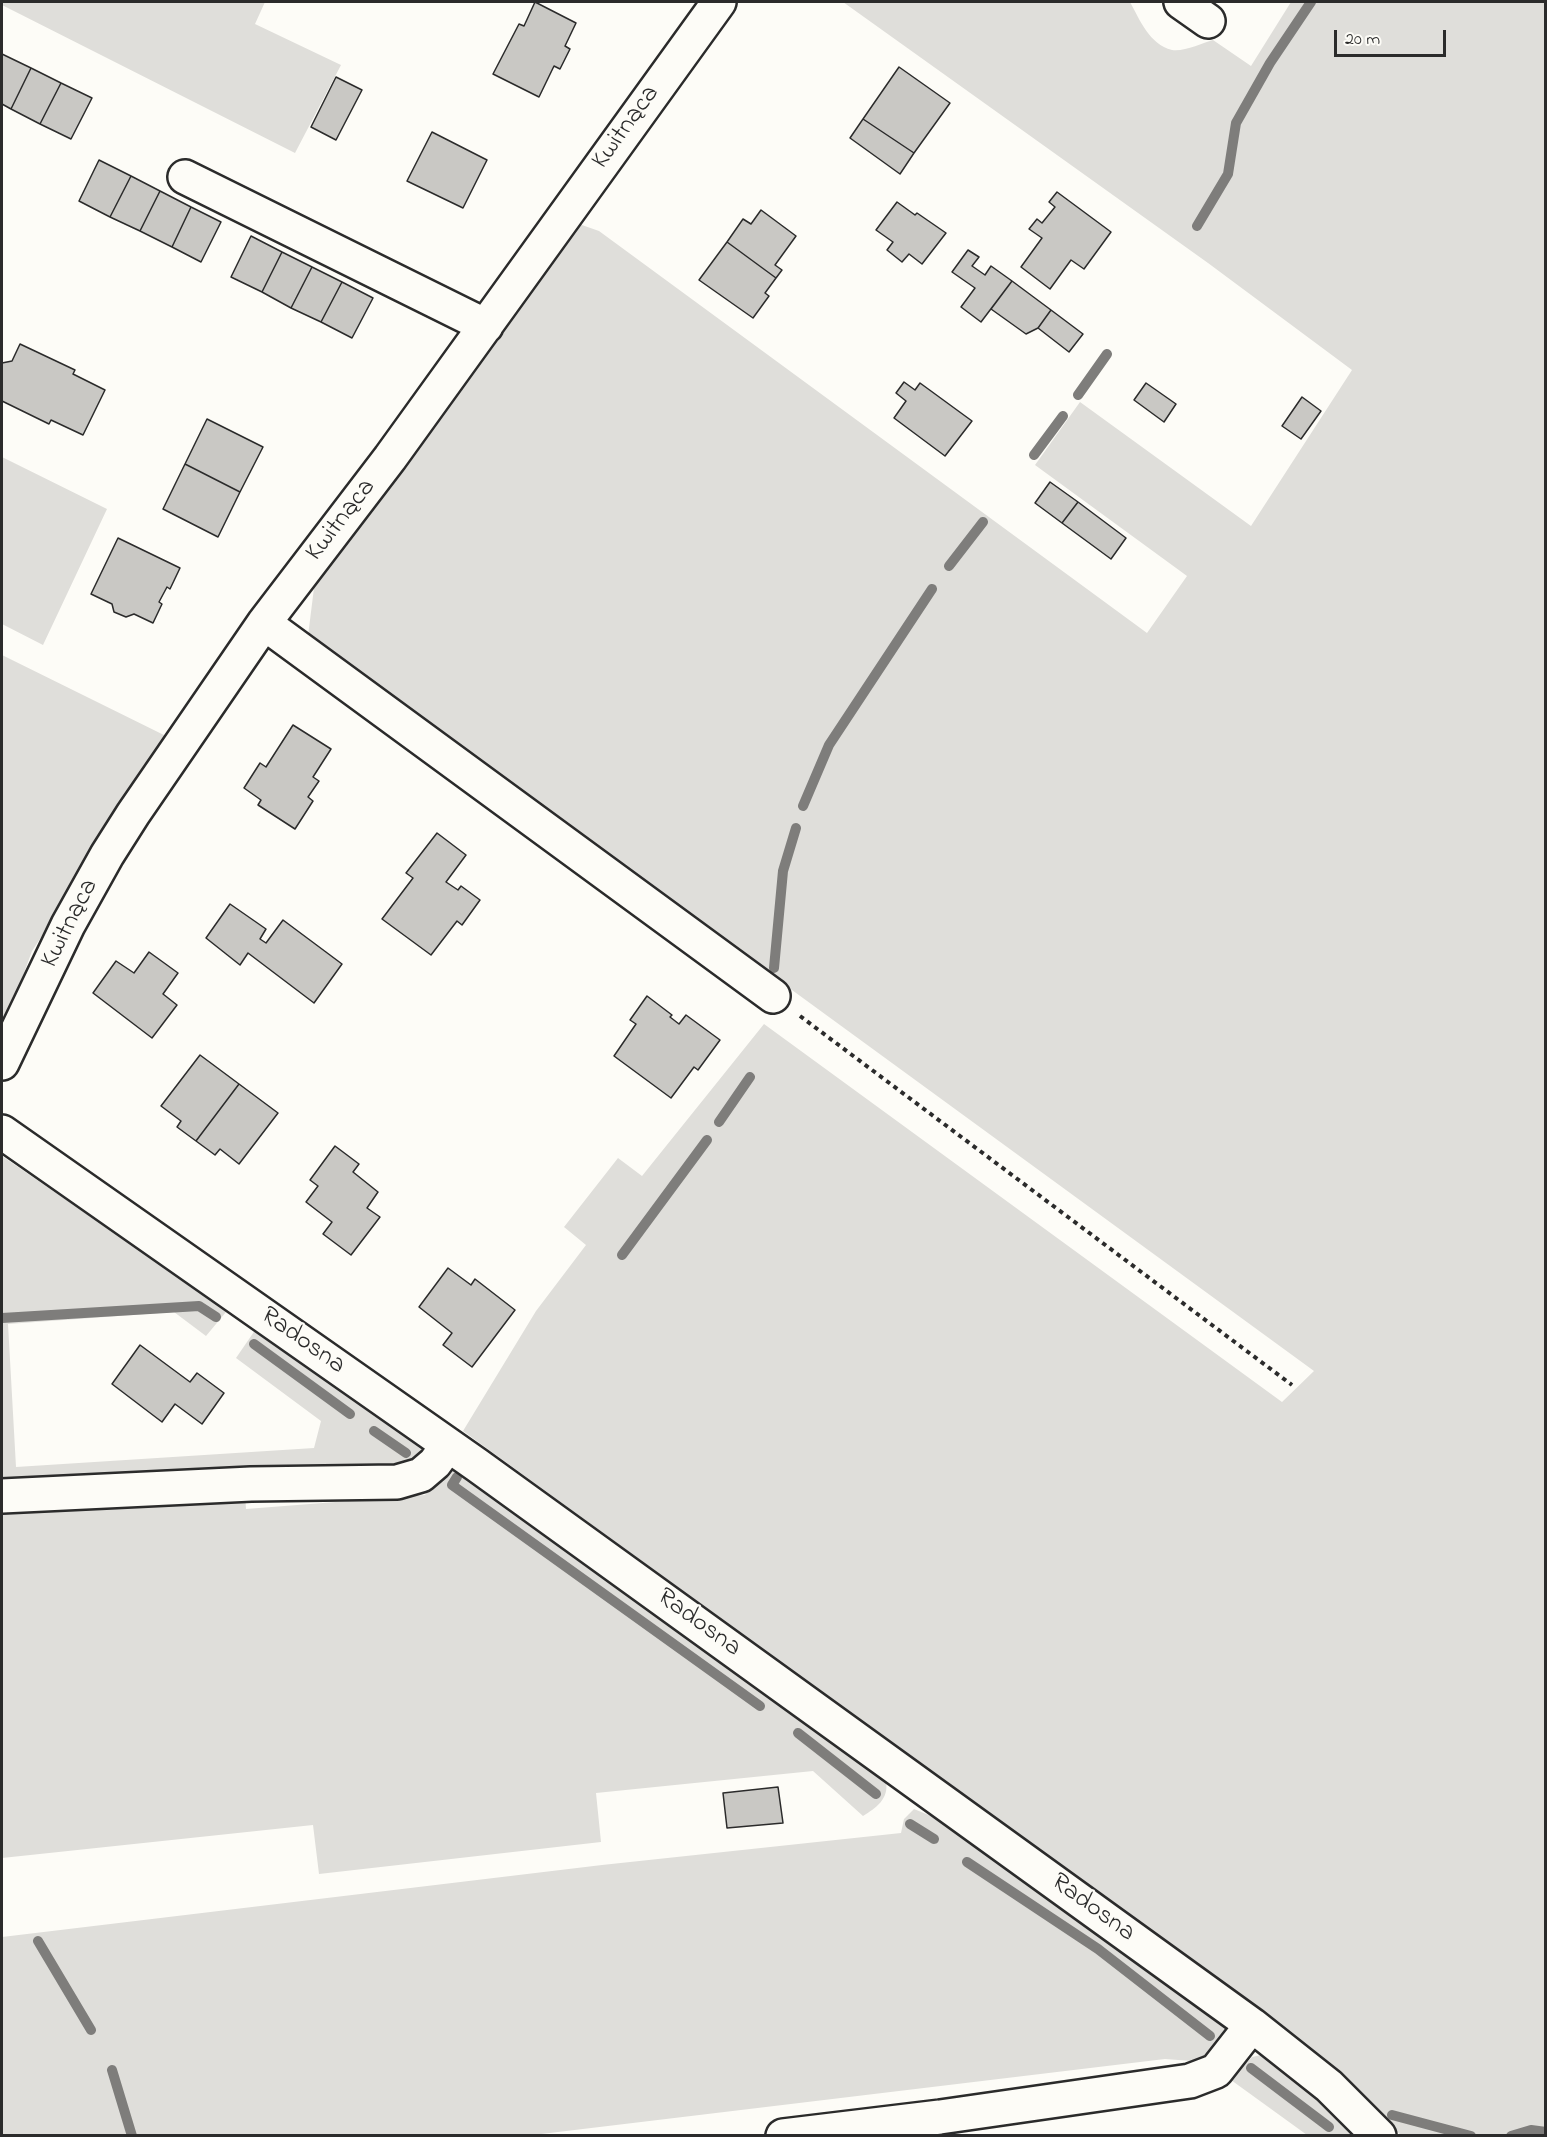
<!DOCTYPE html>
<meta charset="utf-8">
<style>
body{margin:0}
#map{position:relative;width:1547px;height:2137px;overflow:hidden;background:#fdfcf7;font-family:"Indie Flower",sans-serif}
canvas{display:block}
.frame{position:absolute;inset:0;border:3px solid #2b2b2b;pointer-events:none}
.scale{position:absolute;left:1334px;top:30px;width:112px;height:27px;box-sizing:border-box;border:3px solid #2b2b2b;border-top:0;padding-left:8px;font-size:18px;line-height:21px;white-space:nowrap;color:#2b2b2b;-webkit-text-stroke:4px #fdfcf7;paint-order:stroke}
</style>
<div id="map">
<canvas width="1547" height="2137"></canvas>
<div class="frame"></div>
<div class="scale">20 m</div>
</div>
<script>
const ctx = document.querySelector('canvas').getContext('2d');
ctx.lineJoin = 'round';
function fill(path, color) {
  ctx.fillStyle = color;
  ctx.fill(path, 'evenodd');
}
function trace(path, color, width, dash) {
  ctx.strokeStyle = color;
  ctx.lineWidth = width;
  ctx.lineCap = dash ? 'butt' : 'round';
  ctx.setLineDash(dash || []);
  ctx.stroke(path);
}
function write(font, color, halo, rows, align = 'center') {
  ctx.font = font + ' "Indie Flower",sans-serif';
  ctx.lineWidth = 4.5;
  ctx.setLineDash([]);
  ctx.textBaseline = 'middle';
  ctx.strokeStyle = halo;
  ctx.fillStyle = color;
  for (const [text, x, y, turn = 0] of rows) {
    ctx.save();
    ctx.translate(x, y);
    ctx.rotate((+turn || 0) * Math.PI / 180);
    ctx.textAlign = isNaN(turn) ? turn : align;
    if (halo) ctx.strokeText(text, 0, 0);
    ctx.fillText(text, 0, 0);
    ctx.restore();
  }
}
const green = new Path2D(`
 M 2,2 L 265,2 L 255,24 L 341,65 L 295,153 L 2,5 Z
 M 843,2 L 1130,2 C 1140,20 1149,44 1172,50 C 1184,52 1202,43 1213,40 L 1251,66 L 1291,2 L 1545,2 L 1545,2135 L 1401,2135 L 1349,2089 L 1324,2059 L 1252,2005 L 463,1431 L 536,1311 L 586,1245 L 564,1227 L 618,1158 L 642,1176 L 764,1024 L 1282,1402 L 1314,1371 L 781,982 L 766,968 L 308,636 L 314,588 L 579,224 L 599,231 L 1147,633 L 1187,576 L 1035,465 L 1080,402 L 1251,526 L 1352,370 L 1208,263 Z
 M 2,457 L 107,509 L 43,645 L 2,624 Z
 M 2,655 L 172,739 L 32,951 L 2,1033 Z
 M 2,1156 L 199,1291 L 226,1312 L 206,1336 L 174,1312 L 8,1324 L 16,1467 L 314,1448 L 321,1421 L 236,1358 L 258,1326 L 426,1446 L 426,1454 L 413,1466 L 2,1489 Z
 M 451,1470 L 470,1475 L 886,1782 C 889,1799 876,1808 863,1816 L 813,1771 L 596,1793 L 601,1842 L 319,1874 L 313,1825 L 2,1858 L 2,1510 L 245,1493 L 246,1509 L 425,1495 L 445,1471 Z
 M 914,1809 L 955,1826 L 1228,2022 L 1224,2042 L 1205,2062 L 1165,2059 L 533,2135 L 2,2135 L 2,1937 L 602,1865 L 901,1833 L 904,1819 Z
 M 1271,2053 L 1362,2135 L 1307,2135 L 1231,2080 L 1252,2057 Z`);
const stream = new Path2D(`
 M 1197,226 L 1228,174 L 1236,123 L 1270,63 L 1311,2
 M 1078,395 L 1107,354
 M 1034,455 L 1063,416
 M 949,566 L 983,522
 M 803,806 L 829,745 L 932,589
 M 774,968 L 783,871 L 796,828
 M 719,1122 L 750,1077
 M 622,1255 L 707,1140
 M 2,1318 L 199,1306 L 216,1317
 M 254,1344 L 350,1414
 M 374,1431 L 406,1453
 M 457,1477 L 452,1485 L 760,1706
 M 798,1733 L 876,1794
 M 910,1824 L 934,1839
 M 967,1862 L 1098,1949 L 1210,2036
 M 38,1941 L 91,2030
 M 1251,2068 L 1329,2127
 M 112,2070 L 132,2136
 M 1392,2115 L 1471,2136
 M 1511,2136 L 1531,2130 L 1546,2132`);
const building = new Path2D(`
 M 535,2 L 576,23 L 565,46 L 570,49 L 560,69 L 554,66 L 539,97 L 493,74 L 519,24 L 524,26 Z
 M 2,54 L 31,68 L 11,109 L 2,104 Z
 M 899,67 L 950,103 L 914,153 L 863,119 Z
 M 31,68 L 61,83 L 40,124 L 11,109 Z
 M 336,77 L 362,90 L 336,140 L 311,127 Z
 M 61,83 L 92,98 L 71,139 L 40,124 Z
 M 863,119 L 914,153 L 900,174 L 850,138 Z
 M 432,132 L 487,160 L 463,208 L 407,181 Z
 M 99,160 L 131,176 L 110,217 L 79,201 Z
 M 131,176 L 160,191 L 140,231 L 110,217 Z
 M 160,191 L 191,207 L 172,247 L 140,231 Z
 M 1057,192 L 1111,232 L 1084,269 L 1071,260 L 1050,289 L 1021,267 L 1042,238 L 1029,229 L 1037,219 L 1042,223 L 1055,207 L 1049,202 Z
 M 897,202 L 915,215 L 917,213 L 946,233 L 922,264 L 909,254 L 902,262 L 887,250 L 893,242 L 876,230 Z
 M 191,207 L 221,222 L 201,262 L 172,247 Z
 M 761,210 L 796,236 L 775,265 L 782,270 L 776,278 L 727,242 L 743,219 L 751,224 Z
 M 251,236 L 282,252 L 262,292 L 231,277 Z
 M 727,242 L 776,278 L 765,293 L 769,296 L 753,318 L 699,280 Z
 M 968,250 L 979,257 L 972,266 L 985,275 L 991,266 L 1012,281 L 981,322 L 961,307 L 975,288 L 952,272 Z
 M 282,252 L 312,267 L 291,308 L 262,292 Z
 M 312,267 L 342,282 L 321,322 L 291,308 Z
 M 1012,281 L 1051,310 L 1038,328 L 1026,334 L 991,309 Z
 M 342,282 L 373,298 L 352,338 L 321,322 Z
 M 1051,310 L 1083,334 L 1069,352 L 1038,328 Z
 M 20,344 L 75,370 L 73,374 L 105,390 L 83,435 L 51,420 L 49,424 L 2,401 L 2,363 L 12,361 Z
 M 904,382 L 915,390 L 920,383 L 972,421 L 945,456 L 894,418 L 906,401 L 896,393 Z
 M 1146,383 L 1176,404 L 1164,422 L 1134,400 Z
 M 1302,397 L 1321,411 L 1301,439 L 1282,426 Z
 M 207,419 L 263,447 L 240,492 L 185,464 Z
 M 185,464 L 240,492 L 218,537 L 163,509 Z
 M 1050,482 L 1078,502 L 1062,523 L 1035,503 Z
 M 1078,502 L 1126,538 L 1111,559 L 1062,523 Z
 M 118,538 L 180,568 L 170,589 L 167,587 L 159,602 L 162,604 L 153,623 L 134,614 L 126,617 L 114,612 L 112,604 L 91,594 Z
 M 293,725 L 331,749 L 313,777 L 319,781 L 308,797 L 313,801 L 295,829 L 258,805 L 261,800 L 244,788 L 260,763 L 266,767 Z
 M 437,833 L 466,855 L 446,882 L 458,890 L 461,886 L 480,900 L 462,925 L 457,921 L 431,955 L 382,919 L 413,878 L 406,873 Z
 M 230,904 L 266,929 L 260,939 L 266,943 L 283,920 L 342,964 L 314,1003 L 248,953 L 240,965 L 206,938 Z
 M 149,952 L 178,973 L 163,994 L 177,1005 L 152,1038 L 93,993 L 116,961 L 134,973 Z
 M 647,996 L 672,1015 L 670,1017 L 679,1024 L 686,1015 L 720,1040 L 698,1070 L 694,1067 L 671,1098 L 614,1056 L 636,1024 L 630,1020 Z
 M 200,1055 L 239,1084 L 196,1141 L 177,1127 L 181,1121 L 161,1106 Z
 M 239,1084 L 278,1113 L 239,1164 L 220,1149 L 215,1155 L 196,1141 Z
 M 335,1146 L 359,1164 L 353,1172 L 378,1192 L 367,1208 L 380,1217 L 351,1255 L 323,1234 L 332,1222 L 306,1202 L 318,1186 L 310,1180 Z
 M 448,1268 L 471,1285 L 475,1279 L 515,1310 L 472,1367 L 443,1345 L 452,1333 L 419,1307 Z
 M 140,1345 L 190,1382 L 197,1373 L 224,1393 L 202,1424 L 175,1404 L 162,1422 L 112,1384 Z
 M 778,1787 L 783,1823 L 727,1828 L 723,1793 Z`);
const path = new Path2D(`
 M 800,1016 L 1292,1385`);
const minor = new Path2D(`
 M 1181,2 L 1208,21
 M 185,177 L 486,326
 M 264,623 L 773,996
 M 2,1063 L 68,925 L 107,855 L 133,814 L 264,623 L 390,458 L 719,2
 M 2,1132 L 477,1465 L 1252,2025 L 1329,2086 L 1379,2136
 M 2,1496 L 251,1484 L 397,1482 L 421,1475 L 435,1463 L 448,1445
 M 783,2136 L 940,2117 L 1190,2081 L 1216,2071 L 1252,2025`);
const streetNames = [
 ["Kwitnąca",627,128,-54],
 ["Kwitnąca",342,521,-52],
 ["Kwitnąca",71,924,-63],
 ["Radosna",302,1342,35],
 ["Radosna",698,1624,36],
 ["Radosna",1092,1909,36]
];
fill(green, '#dfdeda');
trace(stream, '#7e7d7b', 10);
fill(building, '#c9c8c4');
trace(building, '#2b2b2b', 1.5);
trace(minor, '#2b2b2b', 38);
trace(path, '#2b2b2b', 4, [4.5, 4.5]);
trace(minor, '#fdfcf7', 33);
write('26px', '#2b2b2b', '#fdfcf7', streetNames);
</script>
